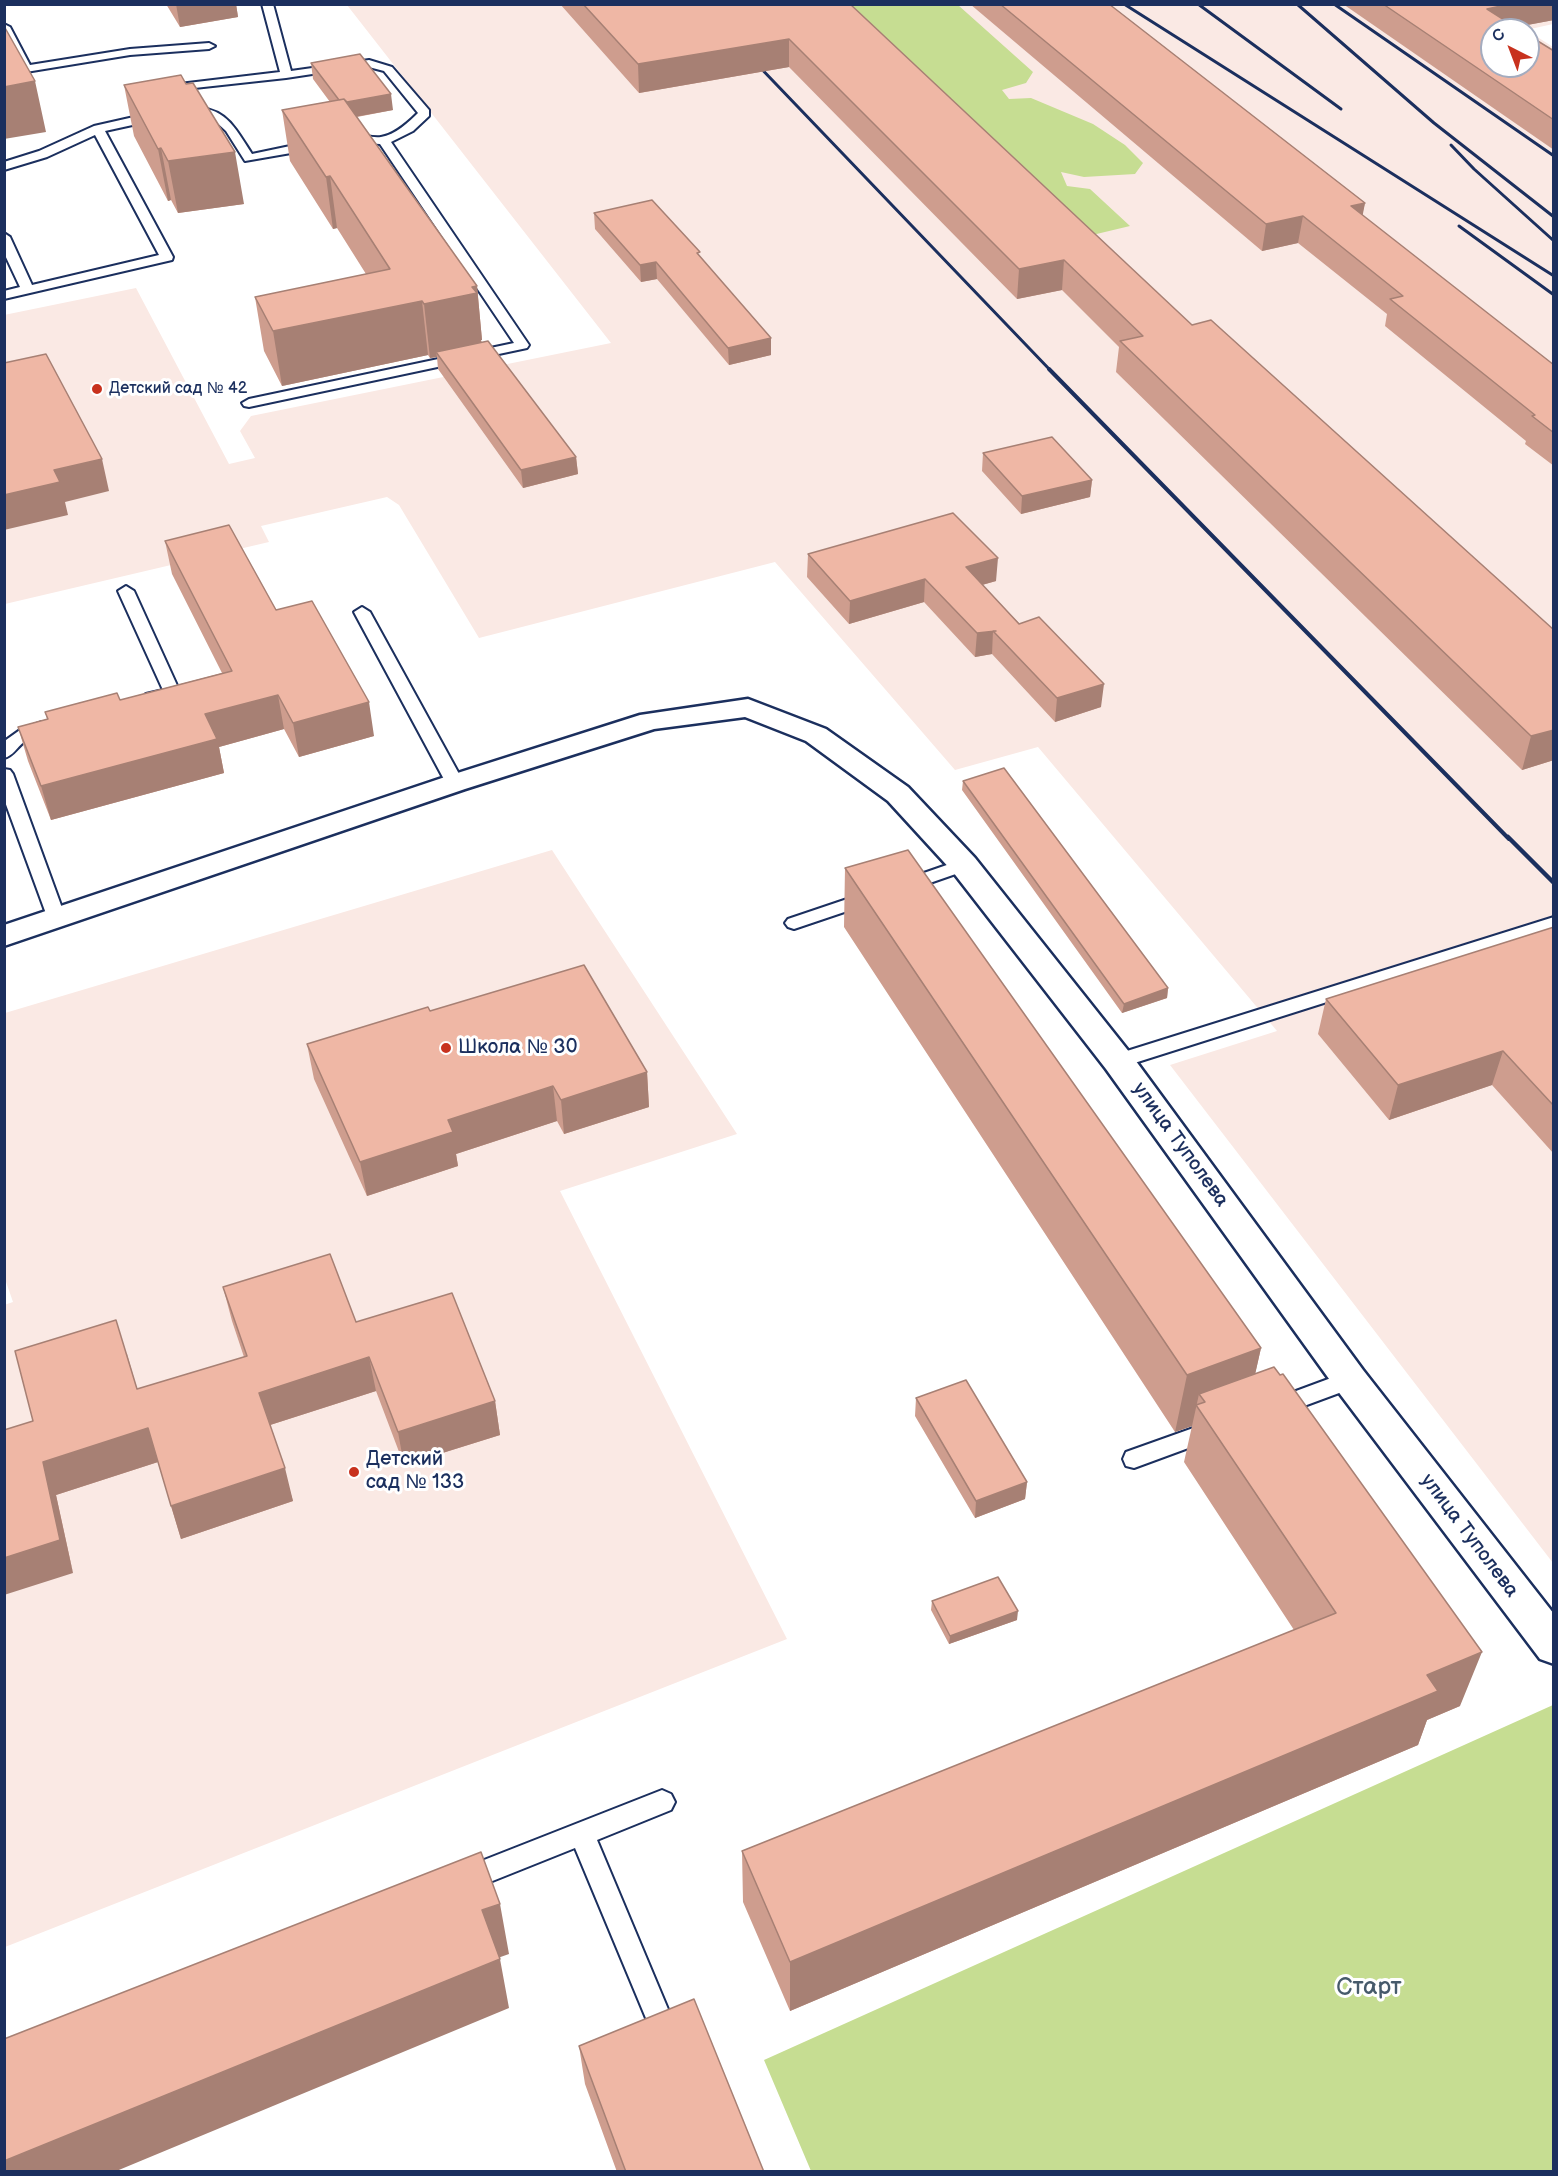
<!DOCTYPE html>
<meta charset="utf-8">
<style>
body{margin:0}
#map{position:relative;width:1558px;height:2176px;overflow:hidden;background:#fff;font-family:"Balsamiq Sans",sans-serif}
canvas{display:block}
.frame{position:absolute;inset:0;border:6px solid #1b2f5e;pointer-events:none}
.north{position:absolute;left:1480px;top:18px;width:60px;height:60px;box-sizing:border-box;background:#fff;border:2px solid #a4acbf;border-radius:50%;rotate:318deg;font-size:16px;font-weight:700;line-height:24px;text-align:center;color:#1b2f5e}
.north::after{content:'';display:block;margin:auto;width:21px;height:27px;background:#c8321e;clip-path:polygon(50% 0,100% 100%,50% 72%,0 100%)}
</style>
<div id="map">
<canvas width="1558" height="2176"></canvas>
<div class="frame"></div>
<div class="north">С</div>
</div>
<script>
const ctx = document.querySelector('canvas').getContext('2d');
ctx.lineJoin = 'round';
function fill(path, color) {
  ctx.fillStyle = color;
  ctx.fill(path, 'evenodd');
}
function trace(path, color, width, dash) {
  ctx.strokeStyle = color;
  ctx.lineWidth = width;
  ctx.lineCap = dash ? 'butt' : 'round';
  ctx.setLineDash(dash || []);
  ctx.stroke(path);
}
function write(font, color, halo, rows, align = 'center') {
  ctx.font = font + ' "Balsamiq Sans",sans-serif';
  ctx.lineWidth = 6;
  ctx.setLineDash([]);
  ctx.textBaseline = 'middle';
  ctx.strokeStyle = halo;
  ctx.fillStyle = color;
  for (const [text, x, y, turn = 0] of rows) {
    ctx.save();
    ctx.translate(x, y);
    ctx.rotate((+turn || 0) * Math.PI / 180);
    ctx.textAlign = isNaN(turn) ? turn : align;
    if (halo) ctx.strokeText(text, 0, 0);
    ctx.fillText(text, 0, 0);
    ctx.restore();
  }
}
const built = new Path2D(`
 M 347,5 L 1553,5 L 1553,24 L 1526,30 L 1492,30 L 1492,66 L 1528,66 L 1528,31 L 1553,47 L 1553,1563 L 1170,1065 L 1277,1031 L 1038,747 L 955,770 L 775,562 L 479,638 L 399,505 L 387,497 L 261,526 L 269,542 L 5,604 L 4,315 L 136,288 L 229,464 L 255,458 L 240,431 L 251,416 L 611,343 Z
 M 552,850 L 737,1134 L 560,1191 L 787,1639 L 5,1947 L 4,1305 L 13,1302 L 4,1276 L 5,1013 Z`);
const green = new Path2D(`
 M 852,5 L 958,5 L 1033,72 L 1026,83 L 1002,90 L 1009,99 L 1031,98 L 1093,124 L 1125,145 L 1143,163 L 1135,174 L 1084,177 L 1061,172 L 1067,186 L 1090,189 L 1130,226 L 1084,237 L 842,11 Z
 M 1553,1705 L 1553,2171 L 811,2171 L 764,2060 Z`);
const service = new Path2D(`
 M 262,4 L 273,4 L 291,71 L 369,60 L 392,67 L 429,110 L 429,116 L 413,131 L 391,142 L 529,345 L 527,348 L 249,407 L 244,406 L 242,403 L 249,399 L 514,343 L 380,144 L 349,142 L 343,138 C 353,130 369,139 381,137 C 395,135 409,122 418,113 L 384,71 L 365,66 L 286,78 L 167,91 L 165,89 L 171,85 L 280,72 Z
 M 4,24 L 10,27 L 30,65 L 130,49 L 209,43 L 215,46 L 209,49 L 130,55 L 26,72 L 20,69 L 4,39 Z
 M 185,107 C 225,106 232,123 252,154 L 314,141 L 320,145 L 314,149 L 245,161 L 226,131 L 213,119 L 198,114 L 181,114 L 181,108 Z
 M 156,112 L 160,113 L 160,119 L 105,131 L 173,257 L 172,260 L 4,299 L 4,291 L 20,287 L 4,253 L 4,233 L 10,237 L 32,285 L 159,255 L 95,135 L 47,157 L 4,170 L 4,162 L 39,151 L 94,126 Z
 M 126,586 L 134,591 L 180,692 L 178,696 L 152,703 L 144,698 L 146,694 L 163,690 L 118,591 Z
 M 362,607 L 370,612 L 464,783 L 461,787 L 449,787 L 446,783 L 354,612 Z
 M 42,722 L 48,723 L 50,727 C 44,734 32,736 24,742 C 17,747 13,756 4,758 L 6,740 L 20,730 Z
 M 4,769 L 10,770 L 13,774 L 66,919 L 63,923 L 51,923 L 48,919 L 4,799 Z
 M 964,859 L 970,861 L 973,865 L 970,869 L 904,892 L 898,890 L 895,886 L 898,882 Z
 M 868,892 L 874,894 L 877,898 L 874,902 L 794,929 L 788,927 L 785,923 L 788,919 Z
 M 1554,917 L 1554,930 L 1125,1066 L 1118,1068 L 1111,1066 L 1108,1061 L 1111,1056 Z
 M 1350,1371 L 1358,1374 L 1361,1380 L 1358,1386 L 1277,1416 L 1269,1413 L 1266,1407 L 1269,1401 Z
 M 1213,1421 L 1221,1424 L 1224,1430 L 1221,1436 L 1134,1468 L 1126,1466 L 1123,1459 L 1126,1452 Z
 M 662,1790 L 671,1794 L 675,1802 L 671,1810 L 597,1840 L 670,2014 L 666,2023 L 657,2027 L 648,2023 L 575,1848 L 465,1892 L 456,1889 L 452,1880 L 456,1871 Z`);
const minor = new Path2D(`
 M 748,699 L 826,729 L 908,787 L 975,858 L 1130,1053 L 1363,1370 L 1554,1614 L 1554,1664 L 1540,1659 L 1337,1390 L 1106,1069 L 953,872 L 888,801 L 806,741 L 745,717 L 654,729 L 465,789 L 4,946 L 4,925 L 445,777 L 640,715 Z`);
const railFar2 = new Path2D(`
 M 1124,4 L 1554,276
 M 1198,4 L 1341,109
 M 1297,4 L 1434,123 L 1554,217
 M 1334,4 L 1554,156
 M 752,59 L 1051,371
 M 1451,145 L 1474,169 L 1554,241
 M 1459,226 L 1554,295`);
const railFar1 = new Path2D(`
 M 1049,369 L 1509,839`);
const rail = new Path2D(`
 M 1508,837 L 1554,883`);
const wall = new Path2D(`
 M 166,4 L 236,4 L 238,17 L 180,27 Z
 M 560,4 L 850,4 L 1554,760 L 1522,770 L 1116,372 L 1119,347 L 1062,290 L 1017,299 L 789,67 L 639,93 Z
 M 970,4 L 1109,4 L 1365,203 L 1362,215 L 1554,365 L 1554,466 L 1525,444 L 1526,441 L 1385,326 L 1387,314 L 1298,243 L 1262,251 Z
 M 1343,4 L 1554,4 L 1554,20 L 1516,27 L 1554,51 L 1554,150 Z
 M 311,63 L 393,110 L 357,117 L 477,286 L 482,340 L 481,340 L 482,343 L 576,457 L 578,474 L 523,488 L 438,369 L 437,357 L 430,358 L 428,355 L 282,386 L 264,351 L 255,297 L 366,274 L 337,228 L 333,229 L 290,161 L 282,110 L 330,102 L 313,79 Z
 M 124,85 L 244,204 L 178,213 L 171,200 L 168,201 L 134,136 Z
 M 594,213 L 700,257 L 771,338 L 771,355 L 729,365 L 657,279 L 641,282 L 595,229 Z
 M 983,453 L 1092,480 L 1090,497 L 1021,514 L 982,471 Z
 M 165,541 L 276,610 L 374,736 L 299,757 L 284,729 L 219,747 L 224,773 L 51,820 L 28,761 L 18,727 L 47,719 L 45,712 L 120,700 L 222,673 L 172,574 Z
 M 808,554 L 996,581 L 982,585 L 1101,707 L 1055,722 L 992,654 L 975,657 L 924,602 L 849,624 L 807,577 Z
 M 963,781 L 1168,988 L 1167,998 L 1122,1013 L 962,790 Z
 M 845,868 L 1261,1348 L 1255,1374 L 1460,1706 L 1427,1720 L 1418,1745 L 790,2011 L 743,1902 L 742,1851 L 1294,1630 L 1184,1462 L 1192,1426 L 1175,1432 L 844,927 Z
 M 1554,927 L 1554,1154 L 1492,1085 L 1389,1120 L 1318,1034 L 1326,999 Z
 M 430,1011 L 647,1072 L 649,1107 L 564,1134 L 557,1121 L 456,1154 L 458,1166 L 367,1196 L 314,1079 L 307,1044 Z
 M 223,1287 L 356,1322 L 495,1401 L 500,1435 L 404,1465 L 376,1391 L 270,1425 L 293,1501 L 181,1539 L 158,1462 L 56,1495 L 73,1573 L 33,1421 L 127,1354 L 137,1389 L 244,1357 L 232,1321 Z
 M 916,1398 L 1027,1482 L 1025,1499 L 975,1518 L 915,1416 Z
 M 932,1601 L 1017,1620 L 949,1644 L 931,1610 Z
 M 579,2046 L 764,2172 L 617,2172 L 585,2084 Z`);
const shadedWall = new Path2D(`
 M 176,4 L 236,4 L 238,17 L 180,27 Z
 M 1510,4 L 1554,4 L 1554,20 L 1501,30 L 1487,9 Z
 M 789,39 L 789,67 L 639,93 L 638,64 Z
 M 35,81 L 46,132 L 4,139 L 4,87 Z
 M 391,94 L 393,110 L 343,119 L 341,103 Z
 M 161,148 L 171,200 L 168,201 L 158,149 Z
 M 235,152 L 244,204 L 178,213 L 168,161 Z
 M 330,176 L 337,228 L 333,229 L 326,177 Z
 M 1365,203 L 1360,229 L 1351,206 Z
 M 1303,216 L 1298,243 L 1262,251 L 1266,224 Z
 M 1064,260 L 1062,290 L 1017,299 L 1019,269 Z
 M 656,262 L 657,279 L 641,282 L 640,265 Z
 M 477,286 L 482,340 L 481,340 L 482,347 L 436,352 L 437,357 L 430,358 L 424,304 Z
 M 422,301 L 428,355 L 282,386 L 273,331 Z
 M 771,338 L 771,355 L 729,365 L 728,348 Z
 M 576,457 L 578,474 L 523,488 L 521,470 Z
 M 102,459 L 109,491 L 65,502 L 68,515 L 4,530 L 4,495 L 54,470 Z
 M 1092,480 L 1090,497 L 1021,514 L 1022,496 Z
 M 998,558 L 996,581 L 964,590 L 966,567 Z
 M 925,579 L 924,602 L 849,624 L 850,601 Z
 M 993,631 L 992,654 L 975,657 L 977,633 Z
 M 1104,684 L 1101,707 L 1055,722 L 1057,698 Z
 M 278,695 L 284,729 L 219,747 L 224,773 L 51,820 L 41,786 L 205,714 Z
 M 369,702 L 374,736 L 299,757 L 293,723 Z
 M 1554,730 L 1554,760 L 1522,770 L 1531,736 Z
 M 1168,988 L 1167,998 L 1122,1013 L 1124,1004 Z
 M 1503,1051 L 1492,1085 L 1389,1120 L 1398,1085 Z
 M 647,1072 L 649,1107 L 564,1134 L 561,1100 Z
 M 553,1086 L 557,1121 L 456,1154 L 458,1166 L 367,1196 L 360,1162 L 448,1120 Z
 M 1261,1348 L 1248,1406 L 1205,1402 L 1199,1394 L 1192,1426 L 1175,1432 L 1187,1375 Z
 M 369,1357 L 376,1391 L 267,1426 L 259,1393 Z
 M 495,1401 L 500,1435 L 404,1465 L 398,1432 Z
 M 148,1428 L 158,1462 L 56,1495 L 73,1573 L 4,1595 L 4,1558 L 43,1462 Z
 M 285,1468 L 293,1501 L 181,1539 L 171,1506 Z
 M 1027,1482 L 1025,1499 L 975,1518 L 976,1501 Z
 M 1018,1611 L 1017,1620 L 949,1644 L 950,1636 Z
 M 1482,1652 L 1460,1706 L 1427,1720 L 1418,1745 L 790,2011 L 790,1962 L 1427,1675 Z
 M 500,1904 L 509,1954 L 492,1960 L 482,1910 Z
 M 500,1959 L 509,2008 L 114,2172 L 4,2172 L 4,2161 Z`);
const building = new Path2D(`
 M 583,4 L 850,4 L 1192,325 L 1211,320 L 1554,630 L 1554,730 L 1531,736 L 1120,341 L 1143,336 L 1064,260 L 1019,269 L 789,39 L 638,64 Z
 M 1000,4 L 1109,4 L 1365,203 L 1351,206 L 1554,365 L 1554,433 L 1532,416 L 1535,415 L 1390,299 L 1403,296 L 1303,216 L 1266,224 Z
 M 1383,4 L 1510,4 L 1487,9 L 1520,30 L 1492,30 L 1492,66 L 1528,66 L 1528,35 L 1554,51 L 1554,120 Z
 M 4,26 L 35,81 L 4,87 Z
 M 360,54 L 391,94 L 347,102 L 344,99 L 339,100 L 311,63 Z
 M 181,75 L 186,84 L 193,83 L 235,152 L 168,161 L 161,148 L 158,149 L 124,85 Z
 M 344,99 L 477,286 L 472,287 L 477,293 L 424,304 L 422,301 L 273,331 L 255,297 L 390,269 L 330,176 L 326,177 L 282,110 Z
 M 652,200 L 700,252 L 697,253 L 771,338 L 728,348 L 656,262 L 640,265 L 594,213 Z
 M 488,341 L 576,457 L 521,470 L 436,352 Z
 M 46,354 L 102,459 L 54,470 L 60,482 L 4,495 L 4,363 Z
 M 1052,437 L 1092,480 L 1022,496 L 983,453 Z
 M 953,513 L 998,558 L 966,567 L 1019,624 L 1039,617 L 1104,684 L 1057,698 L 993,631 L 996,631 L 977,633 L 925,579 L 850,601 L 808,554 Z
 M 229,525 L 276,610 L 312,601 L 369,702 L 293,723 L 278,695 L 205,714 L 217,739 L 41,786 L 18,727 L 48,719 L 45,712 L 117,693 L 120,700 L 232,671 L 165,541 Z
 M 1004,768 L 1168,988 L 1124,1004 L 963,781 Z
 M 908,850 L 1261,1348 L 1187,1375 L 845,868 Z
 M 1554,927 L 1554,1106 L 1503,1051 L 1398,1085 L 1326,999 Z
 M 584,965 L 647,1072 L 561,1100 L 553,1086 L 448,1120 L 453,1132 L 360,1162 L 307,1044 L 428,1007 L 430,1011 Z
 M 330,1254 L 356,1322 L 452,1293 L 495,1401 L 398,1432 L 369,1357 L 259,1393 L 285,1468 L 171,1506 L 148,1428 L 43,1462 L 60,1540 L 4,1558 L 4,1430 L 33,1421 L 15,1351 L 116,1320 L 137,1389 L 247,1356 L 223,1287 Z
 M 1274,1367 L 1280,1375 L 1283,1374 L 1482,1652 L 1427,1675 L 1438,1691 L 790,1962 L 742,1851 L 1336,1613 L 1196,1405 L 1205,1402 L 1199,1394 Z
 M 966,1380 L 1027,1482 L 976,1501 L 916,1398 Z
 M 998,1577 L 1018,1611 L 950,1636 L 932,1601 Z
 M 481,1852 L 500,1904 L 482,1910 L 500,1959 L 4,2161 L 4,2039 Z
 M 694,1999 L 764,2172 L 626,2172 L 579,2046 Z`);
const markers = [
 [97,389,6,"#c8321e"],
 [446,1048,6,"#c8321e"],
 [354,1472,6,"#c8321e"]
];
const farPoinames = [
 ["Детский сад № 42",109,389]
];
const poiNames = [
 ["Школа № 30",458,1048],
 ["Детский",366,1460],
 ["сад № 133",366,1483]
];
const streetNames = [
 ["улица Туполева",1180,1145,54],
 ["улица Туполева",1469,1536,53]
];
const nearParknames = [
 ["Старт",1369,1988]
];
fill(built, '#fae9e4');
fill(green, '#c6dd92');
trace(service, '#1b2f5e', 4);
trace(minor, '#1b2f5e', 5);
fill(service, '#fff');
fill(minor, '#fff');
trace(railFar2, '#1b2f5e', 3);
trace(railFar1, '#1b2f5e', 4);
trace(rail, '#1b2f5e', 4.5);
fill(wall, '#ce9d8e');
fill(shadedWall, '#a78074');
fill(building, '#efb7a5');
trace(building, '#a78074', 1.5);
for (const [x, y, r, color] of markers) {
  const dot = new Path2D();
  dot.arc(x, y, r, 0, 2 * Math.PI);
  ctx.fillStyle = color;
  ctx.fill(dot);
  trace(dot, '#fff', 2);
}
write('16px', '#1b2f5e', '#fff', farPoinames, 'left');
write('20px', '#1b2f5e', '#fff', poiNames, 'left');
write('20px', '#1b2f5e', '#fff', streetNames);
write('24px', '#465a6b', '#fff', nearParknames);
</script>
